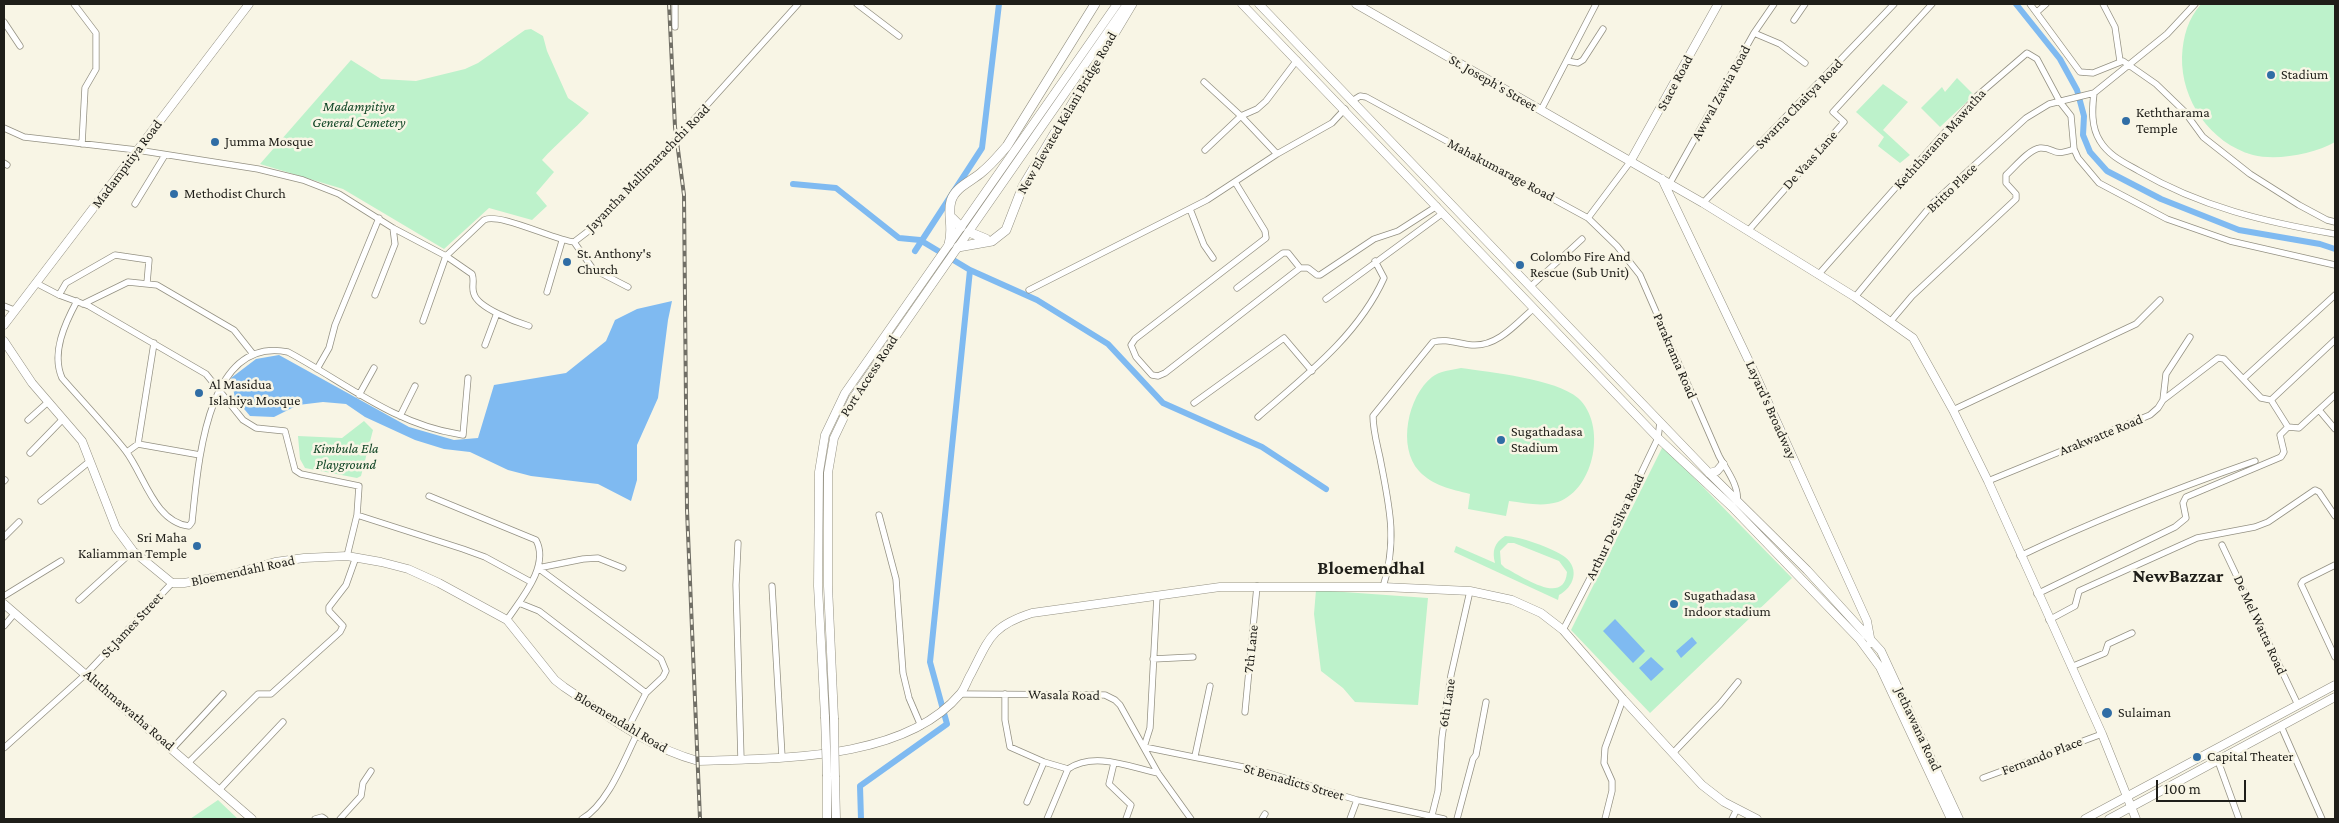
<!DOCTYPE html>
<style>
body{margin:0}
#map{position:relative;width:2339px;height:823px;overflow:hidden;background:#f8f5e5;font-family:"Crimson Pro",serif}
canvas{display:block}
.frame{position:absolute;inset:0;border:5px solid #1f1e19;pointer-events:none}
.scale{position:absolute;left:2156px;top:780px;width:90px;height:22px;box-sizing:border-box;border:2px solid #1f1e19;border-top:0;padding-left:6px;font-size:15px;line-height:18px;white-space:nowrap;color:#1f1e19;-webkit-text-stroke:4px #f8f5e5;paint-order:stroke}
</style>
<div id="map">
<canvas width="2339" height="823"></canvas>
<div class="frame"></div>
<div class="scale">100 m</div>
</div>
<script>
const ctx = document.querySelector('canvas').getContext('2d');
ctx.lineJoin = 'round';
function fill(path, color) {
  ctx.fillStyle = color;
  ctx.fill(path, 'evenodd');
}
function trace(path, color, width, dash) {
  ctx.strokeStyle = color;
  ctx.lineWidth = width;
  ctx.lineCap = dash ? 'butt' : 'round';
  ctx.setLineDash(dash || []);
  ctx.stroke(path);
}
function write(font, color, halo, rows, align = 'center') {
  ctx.font = font + ' "Crimson Pro",serif';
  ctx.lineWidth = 5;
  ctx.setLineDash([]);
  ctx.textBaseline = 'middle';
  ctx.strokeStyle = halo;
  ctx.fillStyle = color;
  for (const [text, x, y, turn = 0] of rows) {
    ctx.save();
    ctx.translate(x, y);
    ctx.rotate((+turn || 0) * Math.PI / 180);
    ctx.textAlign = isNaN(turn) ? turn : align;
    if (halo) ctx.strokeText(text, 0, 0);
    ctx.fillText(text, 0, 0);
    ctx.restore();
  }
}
const green = new Path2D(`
 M 2201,4 L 2335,4 L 2335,142 C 2314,154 2277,161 2253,155 C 2210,143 2181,100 2182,57 C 2183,36 2188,19 2201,4 Z
 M 531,29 L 543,36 L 547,51 L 568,98 L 589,113 C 574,130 557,143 542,160 L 554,172 L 536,193 L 547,206 L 532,220 L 489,208 L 444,249 L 343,189 L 260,164 L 351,60 L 381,79 L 416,81 L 465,69 L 478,63 L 525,30 Z
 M 1957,78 L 1974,95 L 1940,127 L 1921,108 L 1942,87 L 1945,92 Z
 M 1883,84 L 1908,102 L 1883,130 L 1910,155 L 1900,163 L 1878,146 L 1884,137 L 1856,112 Z
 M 1461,368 C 1490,372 1556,379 1578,398 C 1607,424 1595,489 1558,502 C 1542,507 1525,503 1509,501 L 1506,516 L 1468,509 L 1470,494 C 1451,489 1433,486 1419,471 C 1397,447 1408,396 1432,377 C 1440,371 1451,370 1461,368 Z
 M 364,421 L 373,430 L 361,476 L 357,478 L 305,468 L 300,459 L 298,436 L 342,438 Z
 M 1663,446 L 1792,578 L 1650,713 L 1571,630 Z
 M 1505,536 C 1519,536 1553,548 1565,557 C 1580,569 1574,587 1559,595 L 1558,600 L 1454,552 L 1456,546 L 1495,563 C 1492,551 1494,543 1505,536 ZM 1508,543 L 1514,543 L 1559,561 L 1567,572 C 1564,607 1522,576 1505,568 L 1501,564 L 1500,551 Z
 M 1316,590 L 1428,598 L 1418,705 L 1355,702 L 1343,688 L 1321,671 L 1314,614 Z
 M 218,800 L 238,819 L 190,819 Z`);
const water = new Path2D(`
 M 672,301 L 668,320 L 658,398 L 637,445 L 637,480 L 631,501 L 598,484 L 531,476 L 508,470 L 470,452 L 444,449 L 415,440 L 365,417 L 346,404 L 323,402 L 298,405 L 274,417 L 250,416 L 235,398 L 231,378 L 256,359 L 279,355 L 409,427 L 454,440 L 478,438 L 494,385 L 566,373 L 606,341 L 615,320 L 637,309 Z
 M 1615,619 L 1645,651 L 1633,663 L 1603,631 Z
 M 1692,637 L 1697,643 L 1681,658 L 1676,651 Z
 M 1651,657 L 1664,669 L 1651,681 L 1639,668 Z`);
const canal = new Path2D(`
 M 2016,4 L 2060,59 L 2077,90 L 2084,116 L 2083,135 L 2090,152 L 2107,171 L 2161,199 L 2239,230 L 2320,244 L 2335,249
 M 793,184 L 836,188 L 899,238 L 920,240 L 970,270
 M 915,251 L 982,148 L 999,4
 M 861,819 L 860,786 L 947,724 L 930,662 L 970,270 L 1037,300 L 1108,344 L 1163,403 L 1262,447 L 1326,489`);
const minor = new Path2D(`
 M 74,4 L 96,33 L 96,69 L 85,88 L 82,144
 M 675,4 L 675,27
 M 857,4 L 899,36
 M 2030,4 L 2080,72 L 2093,73 L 2123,61 L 2156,84 L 2184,111 L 2203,137 L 2250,174 L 2299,205 L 2327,220 L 2335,222
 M 2103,4 L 2115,27 L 2120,61
 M 2037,12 L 2046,4
 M 1794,20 L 1805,4
 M 4,22 L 20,46
 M 1754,33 L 1780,44 L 1805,63
 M 1567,61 L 1578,63 L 1583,60 L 1603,29
 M 1204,82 L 1241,116 L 1277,154
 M 2094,93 C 2092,109 2091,127 2100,141 C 2109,156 2125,163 2139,171 C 2201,207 2265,222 2335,234
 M 1352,101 L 1360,96 L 1366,97 L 1588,218 L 1617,246 L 1640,275 L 1719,456 C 1726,469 1740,487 1737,502
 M 1541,110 L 1596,4
 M 4,128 L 24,137 L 137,150 L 258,169 L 303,180 L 339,194 L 393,228 L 446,256 L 484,220 C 499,212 554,240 574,242 L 591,229 L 642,177 L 798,4
 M 1205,150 L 1241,116 L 1257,109 L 1266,101 L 1297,60
 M 4,163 L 7,165
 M 1235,182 L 1265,231 L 1266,238 L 1135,339 L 1131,345 L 1136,357 L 1152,375 L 1158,376 L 1165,373 L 1300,268 L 1308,268 L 1317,275 L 1320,275 L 1374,239 L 1398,231 L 1437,206
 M 1670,183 L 1754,33 L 1774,4
 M 1703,203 L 1894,4
 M 135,204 L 165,155
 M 1190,209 L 1204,245 L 1213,258
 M 1588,218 L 1630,162
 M 1748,231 L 1844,122 L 1833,112 L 1932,4
 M 574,242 L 593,269 L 628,287
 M 1818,275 L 1977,96 L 2027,53 L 2037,59 L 2060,102 L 2071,116 L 2074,149 L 2078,158 L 2099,183 L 2167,219 L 2230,241 L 2335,265
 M 36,283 L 59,295 L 89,306 L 206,374 L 243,420 L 256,428 L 285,431 L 295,470 L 301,474 L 359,486 L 357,515 L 347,556
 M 1530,287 L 1582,239
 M 1237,288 L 1283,253 L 1288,253 L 1300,268
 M 1029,290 L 1207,200 L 1277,154 L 1332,123 L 1345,109
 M 547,292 L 562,241
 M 59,295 L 66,283 L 115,255 L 149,260 L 147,283
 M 375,295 L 395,244 L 393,228
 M 1855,297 L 1934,202 L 2026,118 L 2049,104 L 2094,93 L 2167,34 L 2195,4
 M 1326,299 L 1443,213
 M 77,301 C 65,323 51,353 62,378 C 83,402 105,425 125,450 C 144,474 154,522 189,526 L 192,522 C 198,468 205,335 288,352 C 344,382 394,424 458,434 L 463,435 L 468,378
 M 83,304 L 128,282 L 157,285 L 234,330 L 253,354
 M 4,306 L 14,310
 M 423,321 L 446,256 L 472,274 C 475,281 471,287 474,294 C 478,308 516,322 529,326
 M 1890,322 L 1912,296 L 2016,199 L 2016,194 L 2006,183 L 2006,175 C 2014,168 2029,149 2040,148 C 2056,147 2050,158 2074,149
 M 485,345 L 497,313
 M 317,369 L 329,348 L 335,325 L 379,218
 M 2243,379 L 2335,295
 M 359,395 L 374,368
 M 2163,400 L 2166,374 L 2190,337
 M 2271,400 L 2335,340
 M 1194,403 L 1284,338 L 1312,371
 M 1953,410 L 2136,324 L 2160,300
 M 2319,410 L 2335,429
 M 400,416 L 415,386
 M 1258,417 C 1304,377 1358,336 1384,278 L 1375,261
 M 28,420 L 48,402
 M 2288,427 L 2299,428 L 2335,395
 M 138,444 L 154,343
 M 127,452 L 138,444 L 200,455
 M 30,453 L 62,420
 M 4,481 L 5,480
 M 1988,481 L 2150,415 L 2158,408 L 2163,400 L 2218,358 L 2224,359 L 2261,398 L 2271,400
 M 429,496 L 536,540 C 550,566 521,599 507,620
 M 41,501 L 90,461
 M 357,515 L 463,549 L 485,557 L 531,582
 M 879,515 L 896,579 L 903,673 L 909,698 L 921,726
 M 4,537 L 19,522
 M 738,543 L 736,585 L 741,759
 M 2222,545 L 2298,705
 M 2020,556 C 2097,519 2175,489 2255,461
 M 2335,565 L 2303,581 L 2301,584 L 2335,657
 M 538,568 L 661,659 L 666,671 L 663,677 L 646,693
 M 538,568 L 583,559 L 598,558 L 623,568
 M 772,586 L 782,757
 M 1383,587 C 1398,540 1389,505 1380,458 C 1377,444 1373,430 1373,416 L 1433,342 C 1447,338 1458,344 1472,345 C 1497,347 1516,324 1534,308
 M 2037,594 L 2175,527 L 2186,518 L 2183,503 L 2186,497 L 2281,457 L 2284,452 L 2280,435 L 2288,427 L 2271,400
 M 4,596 L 61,561
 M 1157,596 L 1150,728 L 1144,747 L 1258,770 L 1357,800 L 1444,819
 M 79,600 L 133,551
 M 519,603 L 539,611 L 646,693 L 628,728
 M 2049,620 L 2075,606 L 2079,591 L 2197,538 L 2255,527 L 2268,522 L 2315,490 L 2319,492 L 2335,516
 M 4,626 L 15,613
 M 1563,630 L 1601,557 L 1658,438 L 1660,422
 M 1153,659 L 1193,657
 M 2071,667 L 2105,653 L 2108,644 L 2132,633
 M 961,694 L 1105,695 L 1115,700 L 1120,705 L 1158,773 L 1191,819
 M 1005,694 L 1005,720 L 1010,747 L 1044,762 L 1068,769
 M 1245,712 L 1257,586
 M 2281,726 L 2322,819
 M 4,748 L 86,674 L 172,583
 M 173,748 L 223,694
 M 1673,753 L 1720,704 L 1738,682
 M 1195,756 L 1210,686
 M 2218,761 L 2239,819
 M 189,762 L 258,694 L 271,694 L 340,632 L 343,626 L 329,611 L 329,607 L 346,585 L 356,557
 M 1114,763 L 1109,784 L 1131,805 L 1126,819
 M 1983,778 L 2102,734
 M 220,789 L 283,722
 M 1027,802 L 1044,762
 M 1432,815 L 1438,791 L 1442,737 L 1451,675 L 1470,591
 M 315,819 L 322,817 L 325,819
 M 340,819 L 361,796 L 363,783 L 371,771
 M 582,819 C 608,804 624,760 637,734
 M 1047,819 L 1068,769 C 1094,751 1130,767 1158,773
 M 1262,819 L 1265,814
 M 1350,819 L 1357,800
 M 1457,819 L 1473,759 L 1476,755 L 1486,702
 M 1605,819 L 1612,791 L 1612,781 L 1604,763 L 1605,748 L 1623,699
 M 1732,819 L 1737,809`);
const major = new Path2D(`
 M 1242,4 L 1658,438 L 1732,507 L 1860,640 L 1880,667 L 1951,819
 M 1259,4 L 1709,473 L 1807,570 L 1881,651 L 1959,819
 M 1356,4 L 1703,203 L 1855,297 L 1913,338 L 1953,410 L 1988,481 L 2102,734 L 2136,819
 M 1630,162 L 1718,4
 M 1662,179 L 1756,376 L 1867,621 L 1871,643
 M 4,325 L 249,4
 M 4,341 L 32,383 L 82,441 L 116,528 L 133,551 L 172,583 L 184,583 L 229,575 L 275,562 L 304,558 L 347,556 L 381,562 L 408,569 L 439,583 L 507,620 L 555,680 L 564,687 C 606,715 649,748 698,761 C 778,758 904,761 960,694 C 965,689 967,680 971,674 C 989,639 991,626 1032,613 L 1220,587 L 1383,587 L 1470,591 L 1512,600 L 1541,613 L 1563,630 L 1623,699 L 1702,785 L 1724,802 L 1757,819
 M 1709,473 L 1717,471 L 1723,464
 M 4,604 L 252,819
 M 825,717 L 818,586 L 819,472 L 825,435 L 845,393 L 1117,4
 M 834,718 L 828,586 L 828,473 L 834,438 L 853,398 L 1127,4
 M 827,776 L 827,819
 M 835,777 L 836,819
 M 2085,819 L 2335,685
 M 2109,819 L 2335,697`);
const highway = new Path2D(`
 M 952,218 L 961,227
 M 969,232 L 986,239
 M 949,244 C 954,228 947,214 951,201 C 955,187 972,181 982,172 C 992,164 999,155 1007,146 L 1095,4
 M 958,247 L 992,241 L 1006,230 L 1023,186 L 1132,4`);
const rail = new Path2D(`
 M 669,4 L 675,127 L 684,195 L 687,510 L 700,819`);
const majorBridge = new Path2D(`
 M 825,717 L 827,776
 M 834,718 L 835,777`);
const markers = [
 [2271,75,5,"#306da5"],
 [2126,121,5,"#306da5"],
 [215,142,5,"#306da5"],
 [174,194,5,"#306da5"],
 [567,262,5,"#306da5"],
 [1520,265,5,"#306da5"],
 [199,393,5,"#306da5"],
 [1501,440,5,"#306da5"],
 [197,546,5,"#306da5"],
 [1674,604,5,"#306da5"],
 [2107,713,6,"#306da5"],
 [2197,757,5,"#306da5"]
];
const poiNames = [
 ["Stadium",2281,75],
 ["Keththarama",2136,113],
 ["Temple",2136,129],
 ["Jumma Mosque",225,142],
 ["Methodist Church",184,194],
 ["St. Anthony's",577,254],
 ["Church",577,270],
 ["Colombo Fire And",1530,257],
 ["Rescue (Sub Unit)",1530,273],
 ["Al Masidua",209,385],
 ["Islahiya Mosque",209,401],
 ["Sugathadasa",1511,432],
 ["Stadium",1511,448],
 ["Sri Maha",187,538,"right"],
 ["Kaliamman Temple",187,554,"right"],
 ["Sugathadasa",1684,596],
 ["Indoor stadium",1684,612],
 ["Sulaiman",2118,713],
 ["Capital Theater",2207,757]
];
const streetNames = [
 ["St. Joseph's Street",1493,83,30],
 ["Stace Road",1675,83,-62],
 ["Awwal Zawia Road",1721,93,-61],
 ["Swarna Chaitya Road",1799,104,-46],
 ["New Elevated Kelani Bridge Road",1067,113,-60],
 ["Keththarama Mawatha",1940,139,-48],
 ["De Vaas Lane",1810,160,-48],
 ["Madampitiya Road",127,164,-53],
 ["Jayantha Mallimarachchi Road",648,168,-46],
 ["Mahakumarage Road",1501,170,28],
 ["Britto Place",1952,188,-44],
 ["Parakrama Road",1675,356,67],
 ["Port Access Road",869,376,-57],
 ["Layard's Broadway",1771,410,66],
 ["Arakwatte Road",2101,435,-22],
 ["Arthur De Silva Road",1615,527,-64],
 ["Bloemendahl Road",243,571,-12],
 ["St.James Street",132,625,-47],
 ["De Mel Watta Road",2260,625,65],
 ["7th Lane",1251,649,-84],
 ["Wasala Road",1064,695,1],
 ["6th Lane",1447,703,-81],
 ["Aluthmawatha Road",129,710,41],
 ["Bloemendahl Road",621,722,31],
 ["Jethawana Road",1918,729,65],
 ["Fernando Place",2042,756,-21],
 ["St Benadicts Street",1294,782,16]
];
const parkNames = [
 ["Madampitiya",359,107],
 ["General Cemetery",359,123],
 ["Kimbula Ela",346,449],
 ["Playground",346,465]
];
const districtNames = [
 ["Bloemendhal",1371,568],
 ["NewBazzar",2178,576]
];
fill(green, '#bdf2cb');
fill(water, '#7fbaf1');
trace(canal, '#7fbaf1', 6);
trace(minor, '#949183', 7);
trace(major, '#949183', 9);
trace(highway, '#949183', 10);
trace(minor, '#fff', 5.5);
trace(major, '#fff', 8);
trace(highway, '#fff', 9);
trace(rail, '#706e65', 4);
trace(rail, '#f8f5e5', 2, [5.5]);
trace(majorBridge, '#949183', 9, []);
trace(majorBridge, '#fff', 8);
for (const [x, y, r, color] of markers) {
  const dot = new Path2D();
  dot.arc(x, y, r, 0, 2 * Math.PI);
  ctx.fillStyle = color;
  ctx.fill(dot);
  trace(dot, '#f8f5e5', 2);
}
write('14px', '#1f1e19', '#f8f5e5', poiNames, 'left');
write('14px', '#1f1e19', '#f8f5e5', streetNames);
write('italic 14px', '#114626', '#f8f5e5', parkNames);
write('bold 19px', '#1f1e19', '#f8f5e5', districtNames);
</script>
